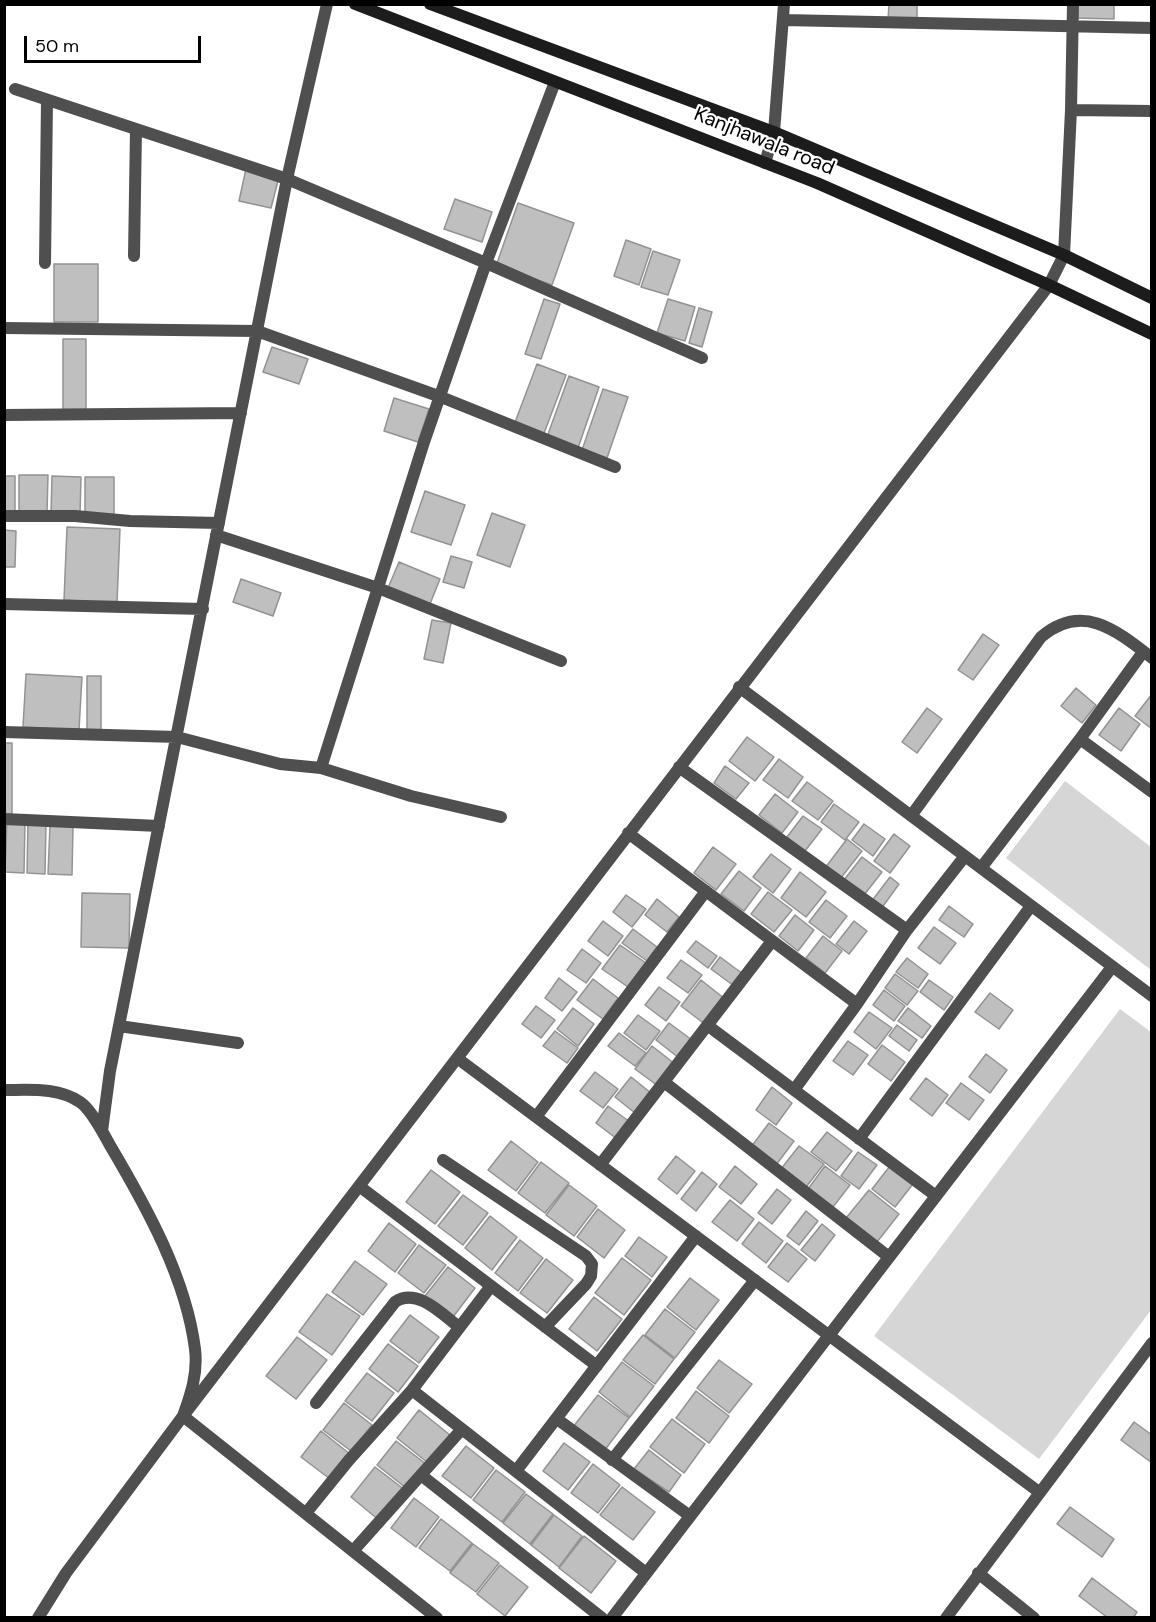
<!DOCTYPE html>
<style>
body{margin:0}
#map{position:relative;width:1156px;height:1622px;overflow:hidden;background:#fff;font-family:"DM Sans",sans-serif}
canvas{display:block}
.frame{position:absolute;inset:0;border:6px solid #000;pointer-events:none}
.scale{position:absolute;left:24px;top:36px;width:177px;height:27px;box-sizing:border-box;border:3px solid #000;border-top:0;padding-left:8px;font-size:18px;line-height:21px;white-space:nowrap;color:#000;-webkit-text-stroke:4px #fff;paint-order:stroke}
</style>
<div id="map">
<canvas width="1156" height="1622"></canvas>
<div class="frame"></div>
<div class="scale">50 m</div>
</div>
<script>
const ctx = document.querySelector('canvas').getContext('2d');
ctx.lineJoin = 'round';
function fill(path, color) {
  ctx.fillStyle = color;
  ctx.fill(path, 'evenodd');
}
function trace(path, color, width, dash) {
  ctx.strokeStyle = color;
  ctx.lineWidth = width;
  ctx.lineCap = dash ? 'butt' : 'round';
  ctx.setLineDash(dash || []);
  ctx.stroke(path);
}
function write(font, color, halo, rows, align = 'center') {
  ctx.font = font + ' "DM Sans",sans-serif';
  ctx.lineWidth = 4.5;
  ctx.setLineDash([]);
  ctx.textBaseline = 'middle';
  ctx.strokeStyle = halo;
  ctx.fillStyle = color;
  for (const [text, x, y, turn = 0] of rows) {
    ctx.save();
    ctx.translate(x, y);
    ctx.rotate((+turn || 0) * Math.PI / 180);
    ctx.textAlign = isNaN(turn) ? turn : align;
    if (halo) ctx.strokeText(text, 0, 0);
    ctx.fillText(text, 0, 0);
    ctx.restore();
  }
}
const green = new Path2D(`
 M 1065,781 L 1151,847 L 1151,970 L 1006,858 Z
 M 1120,1009 L 1151,1032 L 1151,1310 L 1039,1459 L 874,1336 Z`);
const building = new Path2D(`
 M 889,4 L 917,4 L 917,21 L 888,20 Z
 M 1075,4 L 1114,4 L 1114,19 L 1075,18 Z
 M 246,169 L 279,177 L 271,208 L 239,201 Z
 M 455,199 L 492,212 L 482,242 L 444,229 Z
 M 518,203 L 574,223 L 552,285 L 496,266 Z
 M 626,240 L 651,249 L 639,285 L 614,276 Z
 M 653,251 L 680,260 L 668,295 L 641,287 Z
 M 54,264 L 98,264 L 98,322 L 54,322 Z
 M 544,299 L 560,304 L 541,359 L 525,354 Z
 M 668,299 L 695,307 L 685,341 L 657,333 Z
 M 699,308 L 712,312 L 702,347 L 689,343 Z
 M 63,339 L 86,339 L 86,410 L 63,410 Z
 M 272,347 L 308,359 L 299,384 L 263,372 Z
 M 537,364 L 566,375 L 543,436 L 514,425 Z
 M 569,376 L 599,387 L 578,448 L 547,437 Z
 M 603,389 L 628,397 L 607,458 L 582,450 Z
 M 394,398 L 429,409 L 418,442 L 384,431 Z
 M 19,475 L 48,475 L 47,513 L 19,513 Z
 M 4,476 L 15,476 L 15,513 L 4,513 Z
 M 52,476 L 81,477 L 80,515 L 51,514 Z
 M 85,477 L 114,477 L 114,515 L 85,515 Z
 M 425,491 L 465,505 L 451,545 L 411,532 Z
 M 492,513 L 525,525 L 510,567 L 477,555 Z
 M 67,527 L 120,529 L 117,603 L 64,600 Z
 M 4,530 L 16,531 L 15,567 L 4,567 Z
 M 451,556 L 472,562 L 464,588 L 443,582 Z
 M 399,562 L 440,579 L 430,604 L 388,588 Z
 M 241,579 L 281,593 L 273,616 L 233,602 Z
 M 432,620 L 451,623 L 443,663 L 424,659 Z
 M 983,634 L 999,645 L 973,680 L 958,670 Z
 M 26,674 L 82,677 L 79,730 L 23,727 Z
 M 87,676 L 101,676 L 101,730 L 87,730 Z
 M 1076,688 L 1096,705 L 1082,723 L 1061,706 Z
 M 1152,694 L 1152,729 L 1135,716 Z
 M 927,708 L 942,719 L 917,753 L 902,742 Z
 M 1119,708 L 1140,724 L 1121,751 L 1099,735 Z
 M 747,737 L 774,757 L 755,781 L 729,761 Z
 M 4,743 L 12,743 L 12,815 L 4,815 Z
 M 779,759 L 803,777 L 788,798 L 763,780 Z
 M 725,766 L 749,783 L 736,799 L 714,783 Z
 M 807,782 L 833,801 L 818,820 L 792,801 Z
 M 775,794 L 798,812 L 782,833 L 759,815 Z
 M 834,804 L 859,822 L 845,840 L 821,822 Z
 M 803,816 L 822,829 L 805,851 L 787,837 Z
 M 7,820 L 25,821 L 24,873 L 5,872 Z
 M 28,822 L 46,822 L 45,874 L 27,873 Z
 M 864,824 L 885,839 L 873,856 L 852,840 Z
 M 50,825 L 73,826 L 72,875 L 48,874 Z
 M 894,834 L 910,846 L 890,873 L 874,861 Z
 M 847,839 L 862,851 L 840,879 L 825,868 Z
 M 713,847 L 736,864 L 716,890 L 694,873 Z
 M 771,854 L 791,869 L 773,893 L 753,877 Z
 M 862,857 L 882,872 L 864,895 L 844,880 Z
 M 739,871 L 761,888 L 744,911 L 721,894 Z
 M 800,872 L 826,892 L 806,917 L 781,898 Z
 M 890,877 L 899,884 L 881,909 L 871,902 Z
 M 768,892 L 792,910 L 774,932 L 751,914 Z
 M 82,893 L 130,894 L 129,948 L 81,947 Z
 M 626,895 L 646,909 L 632,927 L 613,912 Z
 M 657,899 L 679,917 L 667,932 L 645,915 Z
 M 826,900 L 847,916 L 830,938 L 809,922 Z
 M 949,906 L 973,924 L 964,937 L 939,920 Z
 M 795,915 L 814,930 L 798,951 L 779,936 Z
 M 603,921 L 623,936 L 608,956 L 588,941 Z
 M 854,921 L 867,931 L 849,954 L 836,944 Z
 M 934,927 L 956,943 L 940,964 L 918,948 Z
 M 633,929 L 657,947 L 647,961 L 622,943 Z
 M 823,936 L 842,951 L 825,973 L 806,958 Z
 M 696,941 L 717,956 L 708,968 L 687,952 Z
 M 620,945 L 646,963 L 628,987 L 602,969 Z
 M 582,949 L 601,963 L 586,983 L 567,970 Z
 M 720,957 L 743,974 L 734,986 L 711,969 Z
 M 907,958 L 928,974 L 918,988 L 896,972 Z
 M 681,960 L 702,975 L 688,993 L 667,978 Z
 M 895,974 L 918,991 L 907,1005 L 885,988 Z
 M 559,978 L 577,992 L 562,1011 L 545,998 Z
 M 593,979 L 618,998 L 603,1019 L 577,1000 Z
 M 701,980 L 725,999 L 706,1025 L 681,1006 Z
 M 929,980 L 953,997 L 944,1010 L 920,992 Z
 M 659,987 L 680,1002 L 666,1021 L 645,1005 Z
 M 884,990 L 905,1006 L 894,1021 L 873,1005 Z
 M 990,993 L 1013,1010 L 999,1029 L 975,1012 Z
 M 536,1006 L 555,1020 L 541,1038 L 522,1024 Z
 M 573,1008 L 594,1024 L 578,1046 L 557,1029 Z
 M 908,1008 L 931,1026 L 922,1038 L 898,1021 Z
 M 869,1012 L 892,1028 L 876,1049 L 854,1032 Z
 M 638,1015 L 660,1031 L 646,1050 L 624,1033 Z
 M 669,1023 L 692,1040 L 679,1058 L 656,1040 Z
 M 897,1025 L 917,1040 L 909,1051 L 889,1036 Z
 M 555,1031 L 578,1048 L 567,1063 L 543,1046 Z
 M 619,1033 L 646,1053 L 635,1066 L 608,1046 Z
 M 848,1041 L 868,1055 L 853,1075 L 833,1061 Z
 M 882,1045 L 905,1062 L 891,1081 L 868,1064 Z
 M 652,1046 L 675,1064 L 658,1086 L 635,1069 Z
 M 986,1054 L 1007,1070 L 990,1093 L 969,1077 Z
 M 595,1072 L 618,1089 L 603,1108 L 580,1091 Z
 M 631,1077 L 651,1093 L 635,1113 L 615,1097 Z
 M 926,1078 L 948,1095 L 932,1116 L 910,1099 Z
 M 961,1083 L 984,1100 L 969,1120 L 946,1103 Z
 M 772,1087 L 792,1103 L 776,1125 L 756,1110 Z
 M 608,1106 L 630,1122 L 617,1139 L 596,1123 Z
 M 769,1123 L 794,1141 L 776,1165 L 751,1147 Z
 M 827,1132 L 852,1151 L 836,1171 L 811,1152 Z
 M 511,1141 L 538,1162 L 516,1191 L 488,1170 Z
 M 799,1146 L 824,1164 L 806,1187 L 781,1169 Z
 M 858,1152 L 877,1165 L 859,1189 L 841,1176 Z
 M 676,1156 L 695,1171 L 677,1194 L 658,1179 Z
 M 541,1162 L 569,1183 L 545,1213 L 518,1193 Z
 M 735,1166 L 757,1184 L 741,1204 L 719,1187 Z
 M 825,1166 L 850,1185 L 833,1207 L 808,1189 Z
 M 890,1166 L 913,1184 L 895,1207 L 872,1189 Z
 M 431,1170 L 460,1192 L 435,1224 L 406,1202 Z
 M 702,1172 L 717,1184 L 696,1211 L 681,1199 Z
 M 569,1185 L 597,1206 L 574,1236 L 546,1215 Z
 M 777,1189 L 791,1200 L 772,1224 L 758,1213 Z
 M 869,1190 L 899,1214 L 877,1242 L 846,1218 Z
 M 463,1195 L 488,1213 L 463,1245 L 438,1226 Z
 M 730,1200 L 754,1219 L 737,1241 L 712,1222 Z
 M 598,1209 L 625,1230 L 604,1258 L 577,1237 Z
 M 806,1211 L 818,1221 L 799,1245 L 787,1236 Z
 M 490,1216 L 517,1237 L 492,1270 L 465,1248 Z
 M 759,1222 L 783,1241 L 766,1263 L 742,1244 Z
 M 389,1223 L 416,1244 L 395,1272 L 368,1251 Z
 M 822,1224 L 835,1235 L 815,1261 L 801,1250 Z
 M 639,1237 L 667,1257 L 652,1277 L 625,1256 Z
 M 520,1240 L 543,1258 L 518,1291 L 495,1273 Z
 M 787,1243 L 807,1259 L 788,1282 L 768,1267 Z
 M 419,1245 L 446,1265 L 424,1293 L 398,1273 Z
 M 622,1258 L 651,1280 L 624,1315 L 595,1293 Z
 M 546,1259 L 573,1280 L 547,1313 L 520,1293 Z
 M 355,1261 L 387,1284 L 363,1315 L 332,1292 Z
 M 448,1267 L 475,1288 L 453,1317 L 425,1296 Z
 M 690,1278 L 719,1300 L 696,1330 L 667,1307 Z
 M 327,1294 L 360,1316 L 332,1355 L 299,1332 Z
 M 594,1297 L 622,1319 L 597,1351 L 569,1329 Z
 M 665,1309 L 695,1332 L 675,1358 L 645,1335 Z
 M 410,1315 L 439,1337 L 419,1363 L 390,1341 Z
 M 643,1335 L 674,1359 L 655,1384 L 623,1360 Z
 M 297,1337 L 327,1360 L 296,1399 L 266,1376 Z
 M 388,1344 L 418,1366 L 398,1392 L 369,1369 Z
 M 719,1360 L 752,1384 L 729,1413 L 697,1388 Z
 M 622,1362 L 654,1386 L 630,1417 L 599,1392 Z
 M 367,1373 L 394,1393 L 372,1421 L 345,1401 Z
 M 696,1391 L 729,1416 L 709,1443 L 676,1418 Z
 M 598,1395 L 629,1418 L 604,1451 L 573,1427 Z
 M 344,1403 L 372,1425 L 351,1451 L 323,1430 Z
 M 419,1410 L 450,1435 L 428,1463 L 397,1438 Z
 M 672,1419 L 705,1444 L 684,1473 L 650,1447 Z
 M 1134,1422 L 1152,1435 L 1152,1463 L 1121,1440 Z
 M 321,1431 L 350,1454 L 330,1479 L 301,1457 Z
 M 396,1441 L 426,1464 L 406,1488 L 377,1465 Z
 M 564,1443 L 590,1462 L 568,1490 L 543,1471 Z
 M 466,1446 L 494,1468 L 471,1498 L 442,1476 Z
 M 649,1450 L 681,1475 L 669,1492 L 634,1469 Z
 M 593,1464 L 620,1485 L 598,1513 L 571,1493 Z
 M 375,1467 L 405,1490 L 380,1521 L 351,1497 Z
 M 496,1470 L 525,1492 L 502,1522 L 473,1500 Z
 M 622,1487 L 655,1512 L 633,1540 L 600,1515 Z
 M 526,1494 L 553,1514 L 530,1544 L 503,1523 Z
 M 414,1498 L 439,1517 L 416,1547 L 391,1528 Z
 M 1070,1507 L 1114,1539 L 1102,1557 L 1057,1524 Z
 M 554,1515 L 582,1536 L 559,1567 L 531,1545 Z
 M 441,1519 L 472,1543 L 450,1571 L 419,1548 Z
 M 584,1536 L 616,1561 L 591,1593 L 559,1568 Z
 M 473,1544 L 499,1563 L 476,1592 L 450,1573 Z
 M 500,1565 L 528,1587 L 505,1616 L 477,1594 Z
 M 1092,1578 L 1137,1612 L 1133,1618 L 1108,1618 L 1079,1596 Z`);
const street = new Path2D(`
 M 784,20 L 1152,28
 M 15,89 L 287,179 L 486,263 L 702,358
 M 1071,110 L 1152,111
 M 765,163 L 774,132 L 784,4
 M 134,256 L 136,129
 M 45,263 L 47,100
 M 4,328 L 257,331 L 441,397 L 615,467
 M 4,415 L 241,413
 M 4,516 L 75,516 L 130,521 L 219,523
 M 216,535 L 378,588 L 561,661
 M 4,604 L 203,609
 M 739,687 L 1152,996
 M 4,732 L 177,737 L 280,764 L 321,768 L 411,796 L 501,817
 M 1080,739 L 1152,792
 M 679,767 L 907,930
 M 321,768 L 424,442 L 486,263 L 555,82
 M 911,816 L 1041,637 C 1082,602 1116,630 1152,658
 M 4,819 L 159,826
 M 628,833 L 857,1004
 M 981,868 L 1080,739 L 1143,652
 M 707,1025 L 936,1196
 M 119,1026 L 238,1043
 M 457,1058 L 1039,1492
 M 664,1082 L 889,1257
 M 4,1090 C 30,1090 58,1087 80,1102 C 92,1110 104,1135 111,1147 C 147,1208 186,1278 195,1349 C 198,1373 191,1394 183,1416 L 66,1573 L 38,1618
 M 794,1090 L 857,1004 L 907,930 L 965,856
 M 536,1117 L 706,891
 M 102,1131 L 110,1071 L 287,179 L 327,4
 M 859,1139 L 1031,906
 M 443,1160 L 586,1256 L 592,1264 L 591,1276 L 586,1284 L 545,1327
 M 600,1165 L 772,941
 M 359,1186 L 597,1366
 M 412,1390 L 646,1573
 M 316,1403 L 395,1302 C 417,1287 442,1314 459,1327
 M 557,1419 L 690,1516
 M 612,1460 L 755,1280
 M 516,1471 L 696,1236
 M 421,1475 L 602,1618
 M 306,1513 L 349,1460 L 412,1390 L 491,1286
 M 353,1551 L 462,1429
 M 978,1573 L 1034,1618
 M 437,1618 L 183,1416 L 1049,285 L 1064,255 L 1071,110 L 1073,4
 M 612,1618 L 1112,967
 M 946,1618 L 1152,1343`);
const secondary = new Path2D(`
 M 355,4 L 817,183 L 1049,285 L 1152,334
 M 430,4 L 774,132 L 1064,255 L 1152,298`);
const streetNames = [
 ["Kanjhawala road",764,142,22]
];
fill(green, '#d6d6d6');
fill(building, '#bfbfbf');
trace(building, '#939393', 1.5);
trace(street, '#4f4f4f', 12);
trace(secondary, '#1c1c1c', 12);
write('20px', '#000', '#fff', streetNames);
</script>
